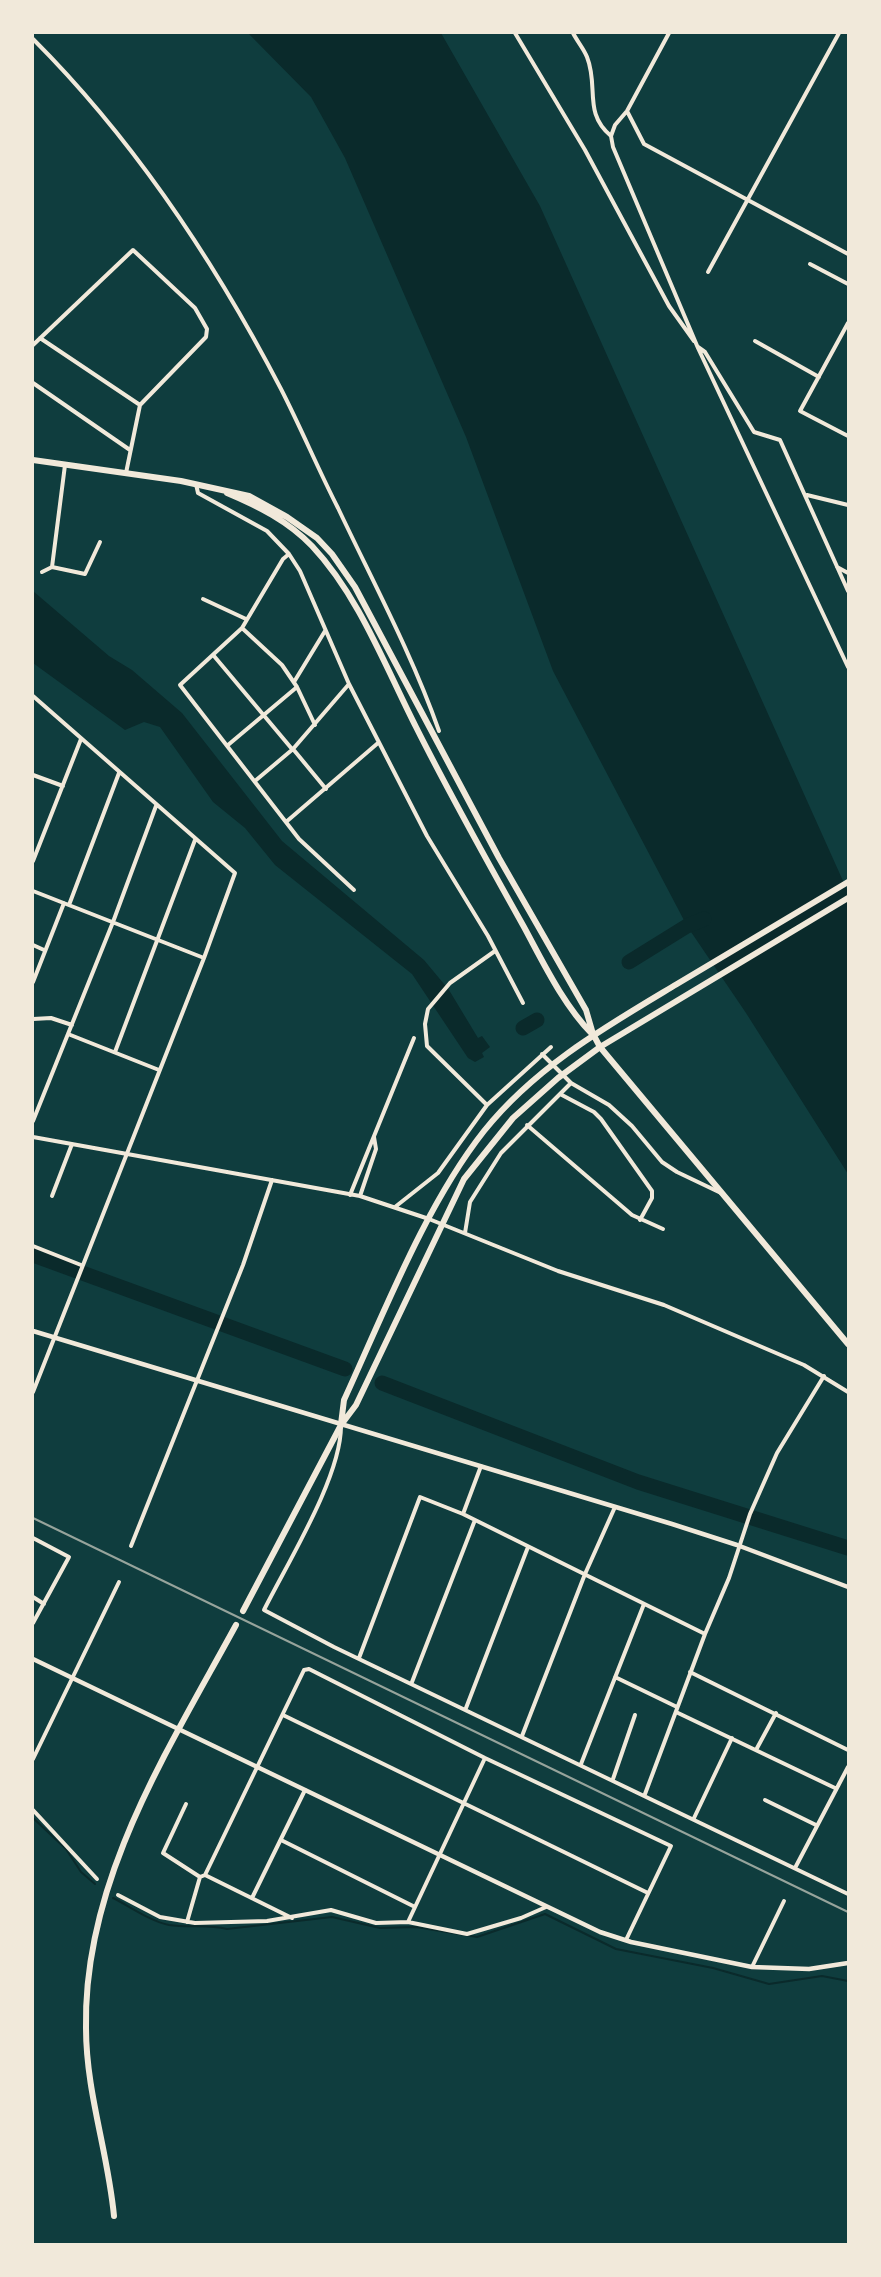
<!DOCTYPE html>
<style>
body{margin:0}
#map{position:relative;width:881px;height:2277px;overflow:hidden;background:#0f3d3e;font-family:"Asap Condensed",sans-serif}
canvas{display:block}
.frame{position:absolute;inset:0;border:34px solid #f1e9da;pointer-events:none}
</style>
<div id="map">
<canvas width="881" height="2277"></canvas>
<div class="frame"></div>
</div>
<script>
const ctx = document.querySelector('canvas').getContext('2d');
ctx.lineJoin = 'round';
function fill(path, color) {
  ctx.fillStyle = color;
  ctx.fill(path, 'evenodd');
}
function trace(path, color, width, dash) {
  ctx.strokeStyle = color;
  ctx.lineWidth = width;
  ctx.lineCap = dash ? 'butt' : 'round';
  ctx.setLineDash(dash || []);
  ctx.stroke(path);
}
const water = new Path2D(`
 M 248,33 L 441,33 L 540,206 L 848,892 L 848,1174 L 746,1013 L 687,926 L 553,671 L 466,437 L 345,158 L 311,97 Z
 M 33,591 L 109,656 L 132,670 L 182,713 L 282,841 L 424,960 L 449,990 L 478,1038 L 482,1036 L 490,1047 L 482,1053 L 484,1057 L 475,1062 L 468,1058 L 412,974 L 275,865 L 245,828 L 213,802 L 160,727 L 144,722 L 125,730 L 33,663 Z`);
const stream = new Path2D(`
 M 33,1818 L 66,1849 L 81,1872 L 95,1884
 M 113,1898 C 131,1907 150,1921 169,1925 C 189,1928 208,1924 227,1929 L 332,1917 L 380,1928 L 416,1927 L 477,1937 L 545,1914 L 616,1949 L 713,1968 L 769,1984 L 822,1976 L 848,1981`);
const river = new Path2D(`
 M 629,962 L 687,926 L 704,919
 M 523,1028 L 537,1020
 M 33,1255 L 345,1369
 M 382,1383 L 638,1482 L 848,1548`);
const minor = new Path2D(`
 M 515,33 L 585,150 L 669,306 L 694,341
 M 573,33 C 577,41 584,49 587,57 C 599,87 583,113 611,136
 M 669,33 L 627,111 L 615,125 L 611,136 L 613,147 L 698,348 L 848,667
 M 33,39 C 135,141 215,262 281,389 C 301,428 318,469 338,508 C 373,582 412,654 439,731
 M 627,111 L 644,144 L 848,254
 M 810,264 L 848,284
 M 708,272 L 839,33
 M 848,323 L 800,411 L 848,436
 M 40,338 L 140,405
 M 755,341 L 819,377
 M 33,345 L 133,250 L 195,308 L 207,329 L 206,337 L 140,405 L 126,473
 M 698,347 L 705,352 L 754,432 L 780,440 L 848,591
 M 33,383 L 130,450
 M 196,484 L 198,493 L 267,531 L 289,554 L 283,559 L 242,628 L 180,685 L 299,839 L 354,890
 M 807,495 L 848,505
 M 52,567 L 65,465
 M 837,567 L 848,573
 M 42,572 L 52,567 L 85,574 L 100,542
 M 203,599 L 246,619
 M 242,628 L 282,665 L 297,687 L 315,725
 M 214,656 L 292,749
 M 294,682 L 325,631
 M 349,684 L 427,836 L 488,936 L 523,1003
 M 33,696 L 235,873 L 204,958 L 33,891
 M 228,745 L 297,687
 M 293,749 L 326,789
 M 33,775 L 63,786
 M 255,781 L 293,749 L 349,684 L 300,571 L 289,554
 M 286,822 L 378,743
 M 33,861 L 81,739
 M 69,905 L 119,773
 M 33,945 L 44,950
 M 33,982 L 64,903
 M 33,1019 L 51,1018 L 72,1025
 M 68,1034 L 159,1070
 M 115,1052 L 195,840
 M 542,1054 L 571,1083
 M 560,1094 L 594,1112 L 601,1119 L 652,1191 L 652,1198 L 640,1220
 M 487,1105 L 427,1046 L 425,1024 L 428,1009 L 450,983 L 495,951
 M 33,1121 L 113,922 L 156,806
 M 527,1125 L 632,1215 L 663,1229
 M 33,1137 L 360,1196 L 429,1219 L 558,1271 L 664,1305 L 804,1365 L 848,1392
 M 350,1195 L 414,1038
 M 52,1196 L 72,1144
 M 360,1196 L 376,1149 L 374,1137
 M 395,1207 L 438,1173 L 487,1105 L 551,1047
 M 465,1233 L 470,1202 L 501,1153 L 571,1083 L 609,1105 L 632,1126 L 662,1162 L 677,1172 L 721,1193
 M 33,1246 L 81,1265
 M 33,1392 L 204,958
 M 341,1426 C 341,1477 288,1562 264,1610 L 334,1647 L 848,1894
 M 463,1514 L 481,1466
 M 33,1538 L 69,1557 L 33,1623
 M 131,1546 L 243,1265 L 272,1180
 M 33,1597 L 44,1604
 M 359,1658 L 420,1497 L 463,1514 L 705,1634
 M 690,1672 L 848,1750
 M 615,1677 L 677,1707
 M 412,1682 L 475,1520
 M 466,1708 L 528,1547
 M 676,1712 L 835,1788
 M 283,1715 L 648,1893
 M 522,1736 L 585,1574 L 615,1507
 M 756,1750 L 776,1713
 M 33,1759 L 119,1582
 M 581,1764 L 644,1604
 M 613,1779 L 635,1715
 M 645,1794 L 705,1634 L 729,1578 L 750,1514 L 777,1453 L 824,1376
 M 765,1800 L 816,1825
 M 186,1804 L 163,1853 L 200,1877
 M 33,1810 L 97,1879
 M 694,1818 L 732,1738
 M 281,1840 L 415,1907
 M 795,1868 L 848,1767
 M 205,1875 L 292,1918
 M 118,1895 L 160,1917 L 195,1923 L 267,1921 L 331,1910 L 376,1923 L 408,1922 L 467,1934 L 521,1918 L 546,1907
 M 252,1898 L 305,1790
 M 187,1922 L 200,1877 L 205,1875 L 304,1670 L 309,1669 L 485,1758 L 671,1846 L 626,1940
 M 408,1922 L 485,1758
 M 752,1967 L 784,1901`);
const tertiary = new Path2D(`
 M 33,1331 L 672,1524 L 737,1545 L 848,1587
 M 33,1659 L 600,1932 L 631,1942 L 752,1967 L 809,1969 L 848,1963`);
const trunk = new Path2D(`
 M 33,460 L 181,481 L 249,496 L 287,517 L 317,538 L 332,554 L 355,587 L 499,858 L 586,1010 L 593,1034 L 600,1047 L 848,1344
 M 227,493 C 258,506 288,521 312,546 C 359,596 385,666 416,727 C 450,795 487,861 524,927 C 544,964 563,1004 592,1034
 M 341,1424 L 344,1400 C 384,1313 425,1206 484,1131 C 536,1066 607,1026 677,984 C 734,950 791,916 848,882
 M 243,1611 L 341,1425 L 356,1405 L 464,1179 L 513,1118 L 558,1078 L 600,1047 L 848,898
 M 114,2216 C 108,2152 86,2092 86,2028 C 83,1881 168,1750 236,1625`);
const rail = new Path2D(`
 M 33,1518 L 848,1912`);
fill(water, '#0a2a2b');
trace(stream, '#0a2a2b', 2);
trace(river, '#0a2a2b', 15);
trace(minor, '#f1e9da', 4);
trace(tertiary, '#f1e9da', 4.5);
trace(trunk, '#f1e9da', 6);
trace(rail, '#97a49c', 2);
</script>
